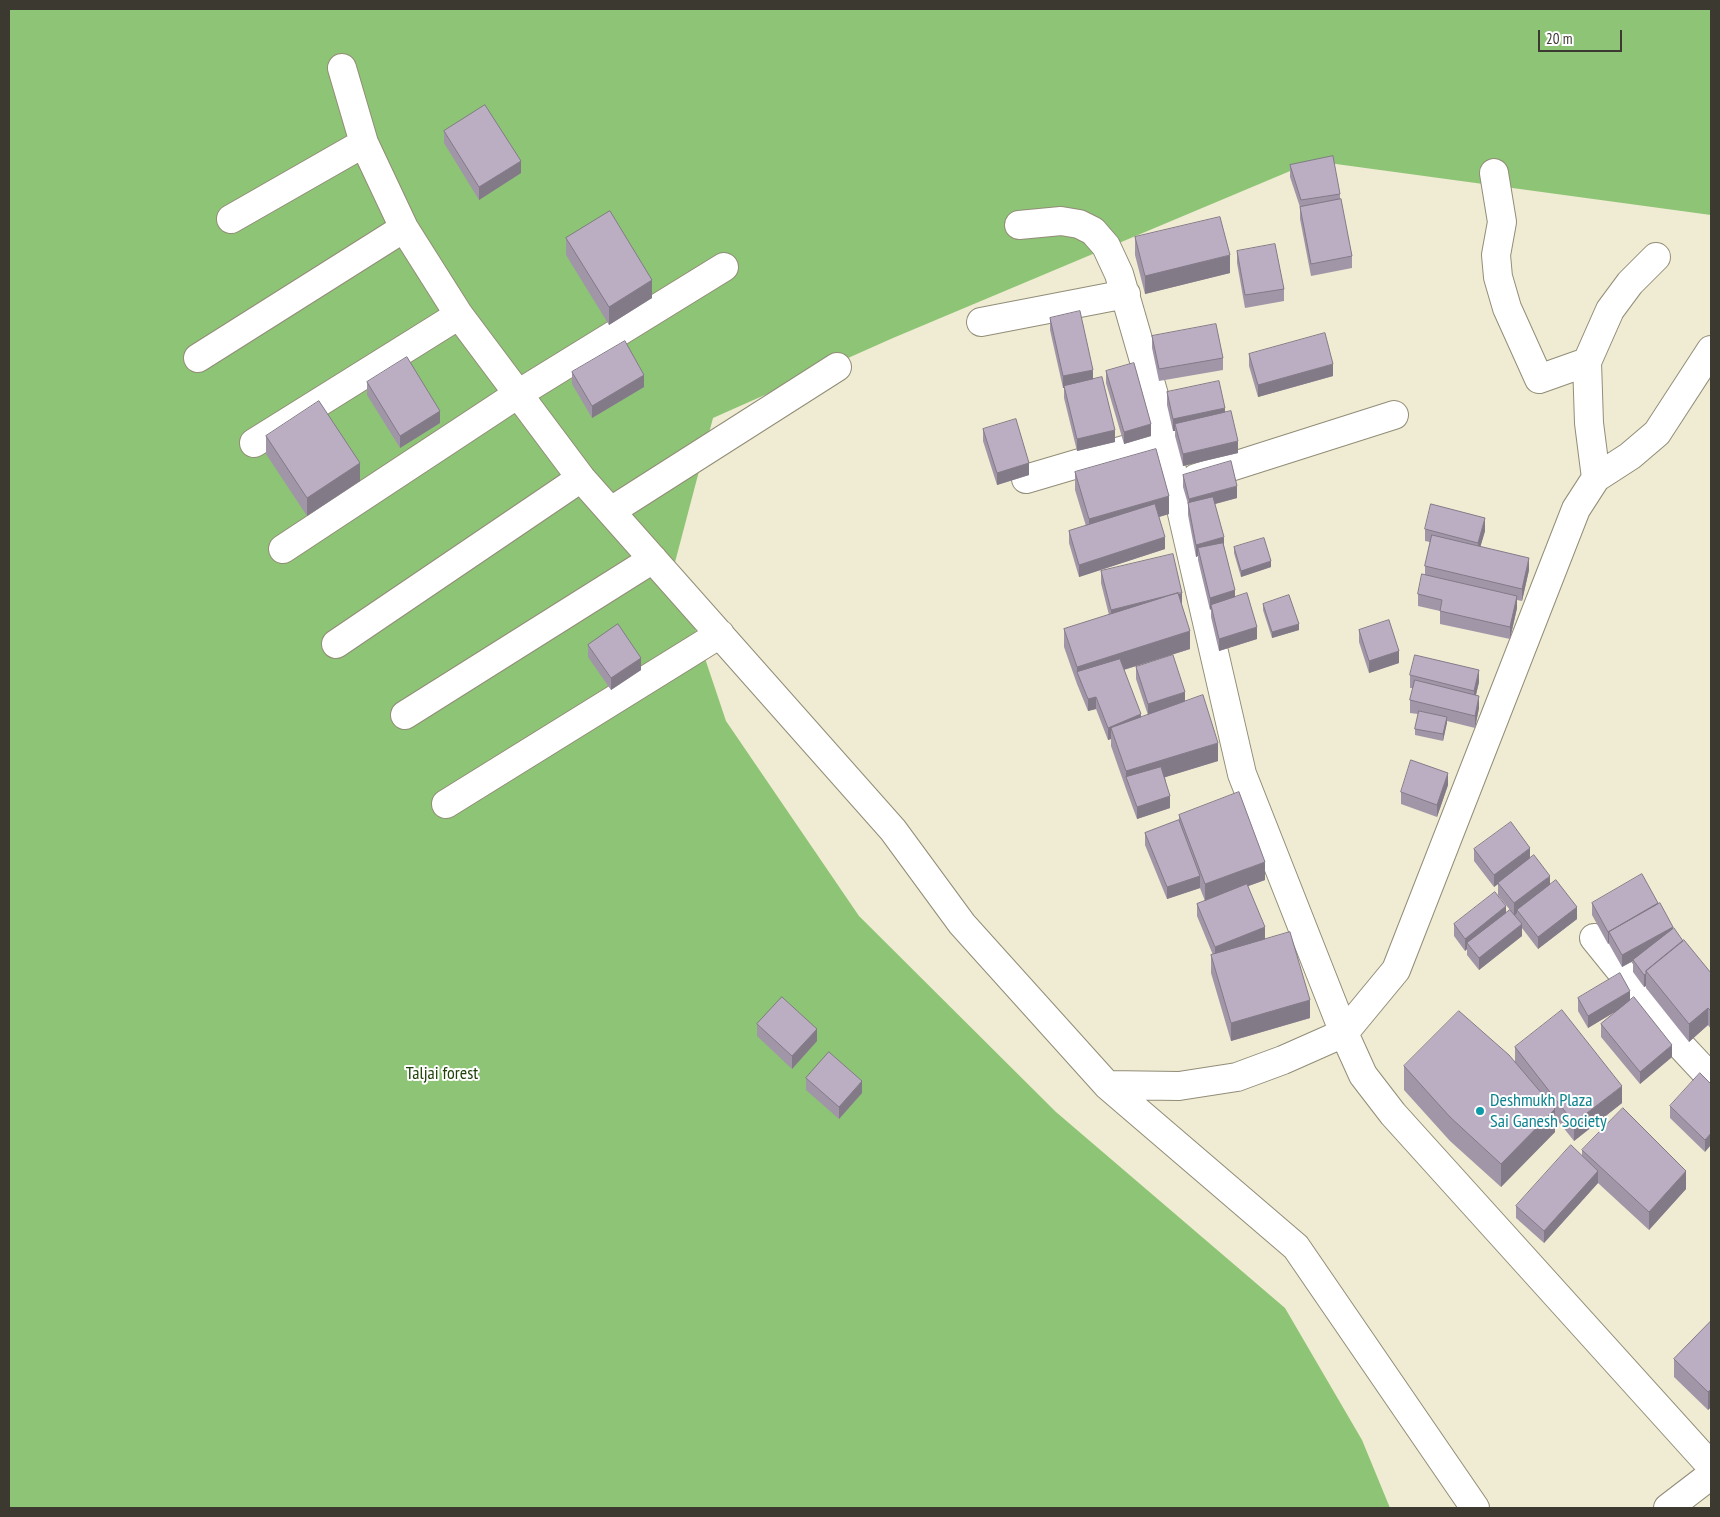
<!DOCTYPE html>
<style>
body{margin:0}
#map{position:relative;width:1720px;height:1517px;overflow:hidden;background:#f0ebd3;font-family:"PT Sans Narrow",sans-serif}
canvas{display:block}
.frame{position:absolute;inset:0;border:10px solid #3c3a30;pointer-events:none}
.scale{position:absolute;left:1538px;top:30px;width:84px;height:22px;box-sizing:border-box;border:2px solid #3c3a30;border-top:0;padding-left:6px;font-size:15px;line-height:18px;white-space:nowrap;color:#3c3a30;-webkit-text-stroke:4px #fff;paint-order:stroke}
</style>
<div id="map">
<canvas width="1720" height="1517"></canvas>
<div class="frame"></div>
<div class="scale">20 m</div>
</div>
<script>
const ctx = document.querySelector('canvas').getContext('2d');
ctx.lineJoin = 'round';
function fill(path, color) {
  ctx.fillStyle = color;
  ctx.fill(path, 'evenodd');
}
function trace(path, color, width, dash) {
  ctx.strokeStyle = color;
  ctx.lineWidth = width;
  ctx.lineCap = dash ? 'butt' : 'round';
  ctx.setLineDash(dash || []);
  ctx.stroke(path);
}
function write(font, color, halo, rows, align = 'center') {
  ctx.font = font + ' "PT Sans Narrow",sans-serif';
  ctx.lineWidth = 4;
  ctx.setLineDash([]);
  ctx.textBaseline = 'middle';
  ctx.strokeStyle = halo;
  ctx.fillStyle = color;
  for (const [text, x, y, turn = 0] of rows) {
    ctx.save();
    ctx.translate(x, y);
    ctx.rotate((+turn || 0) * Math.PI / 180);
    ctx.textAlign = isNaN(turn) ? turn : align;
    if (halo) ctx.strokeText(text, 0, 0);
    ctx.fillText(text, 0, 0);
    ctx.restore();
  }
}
const forest = new Path2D(`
 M 9,9 L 1711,9 L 1711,215 L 1314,161 L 893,338 L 713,418 L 674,566 L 726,721 L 859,916 L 1056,1112 L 1285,1308 L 1362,1440 L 1390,1508 L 9,1508 Z`);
const street = new Path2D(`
 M 342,68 L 364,143 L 404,228 L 459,315 L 581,478 L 893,830 L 962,924 L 1107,1085 L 1296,1247 L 1475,1508
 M 1494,173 L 1502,222 L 1496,255 L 1498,277 L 1507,308 L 1539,379 L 1587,362
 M 231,219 L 364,143
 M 1019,225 L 1061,221 L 1079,224 L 1093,231 L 1106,246 L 1119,274 L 1158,409 L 1242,774 L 1344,1033 L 1363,1075 L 1393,1114 L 1711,1466
 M 981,322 L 1126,294
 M 198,358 L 404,228
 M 254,443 L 459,315
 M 1196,478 L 1394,415
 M 1596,478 L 1589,423 L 1587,362 L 1610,310 L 1630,283 L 1656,257
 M 1026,479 L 1165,438
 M 611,511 L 837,367
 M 283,549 L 518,394 L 724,267
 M 336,644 L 581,478
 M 405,715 L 653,559
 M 446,804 L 720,634
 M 1594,938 L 1683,1048 L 1711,1078
 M 1107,1085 L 1179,1086 L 1237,1077 L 1283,1060 L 1344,1033 L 1396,970 L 1576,509 L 1596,478 L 1630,456 L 1657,433 L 1711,350
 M 1668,1508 L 1711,1475`);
const wall = new Path2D(`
 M 444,131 L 521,173 L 479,200 L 444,143 Z
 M 1290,165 L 1340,194 L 1340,200 L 1352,256 L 1352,268 L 1311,276 L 1300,219 L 1300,207 L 1290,177 Z
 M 1135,237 L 1230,273 L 1145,294 L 1135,255 Z
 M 566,238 L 652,298 L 609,325 L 566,255 Z
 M 1237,251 L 1284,289 L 1284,301 L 1245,308 L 1237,263 Z
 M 1050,318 L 1093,379 L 1115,442 L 1077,451 L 1064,398 L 1064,388 L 1063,388 L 1050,330 Z
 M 1152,336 L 1223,358 L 1223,370 L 1159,381 L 1152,348 Z
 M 1249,354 L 1333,376 L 1258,397 L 1249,366 Z
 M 1106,371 L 1151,436 L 1124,444 L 1106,383 Z
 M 572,372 L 644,387 L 592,418 L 572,384 Z
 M 367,382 L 440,423 L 400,448 L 367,395 Z
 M 1167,392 L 1225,412 L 1238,453 L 1183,466 L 1175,436 L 1175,431 L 1173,431 L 1167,405 Z
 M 983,429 L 1029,475 L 997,485 L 983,441 Z
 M 266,436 L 360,481 L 307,516 L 266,454 Z
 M 1075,472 L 1169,514 L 1159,517 L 1165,549 L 1079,577 L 1069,543 L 1069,531 L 1086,526 L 1075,490 Z
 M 1183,475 L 1237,498 L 1215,504 L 1235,597 L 1257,639 L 1219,651 L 1211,617 L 1211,609 L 1210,610 L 1198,560 L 1198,556 L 1196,557 L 1188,515 L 1188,504 L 1183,487 Z
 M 1425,529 L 1485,531 L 1480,547 L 1529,570 L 1522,601 L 1517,600 L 1517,608 L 1510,639 L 1440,624 L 1440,611 L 1418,606 L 1418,594 L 1425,575 L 1425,566 L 1430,542 L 1425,541 Z
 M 1234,547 L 1271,567 L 1241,577 L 1234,553 Z
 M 1101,571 L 1182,605 L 1190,649 L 1124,670 L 1141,718 L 1148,715 L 1136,679 L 1136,667 L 1185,702 L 1218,761 L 1165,777 L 1170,808 L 1137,819 L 1126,789 L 1111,746 L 1111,739 L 1108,740 L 1096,709 L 1088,711 L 1077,684 L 1064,647 L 1064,629 L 1109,615 L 1101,583 Z
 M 1263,604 L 1299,630 L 1272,638 L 1263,610 Z
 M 1359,630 L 1399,663 L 1369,673 L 1359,642 Z
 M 588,645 L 641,670 L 611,690 L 588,657 Z
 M 1410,675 L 1479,682 L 1476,695 L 1479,708 L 1475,728 L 1447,721 L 1443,741 L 1415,735 L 1415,729 L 1418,714 L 1410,713 L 1410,700 L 1413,688 L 1410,688 Z
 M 1448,785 L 1437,817 L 1401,804 L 1401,792 Z
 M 1179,815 L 1265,880 L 1248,886 L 1265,940 L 1310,1018 L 1231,1041 L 1211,973 L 1211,955 L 1213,955 L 1197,916 L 1197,904 L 1205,901 L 1200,888 L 1167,899 L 1145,845 L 1145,833 L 1179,820 Z
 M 1474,849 L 1530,858 L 1577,919 L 1538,949 L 1522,928 L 1522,936 L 1479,970 L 1467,955 L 1467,949 L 1465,951 L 1454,936 L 1454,924 L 1506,913 L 1510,910 L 1498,895 L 1498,884 L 1494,887 L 1474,861 Z
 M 1592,903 L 1658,905 L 1673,929 L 1683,941 L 1711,973 L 1711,1029 L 1708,1025 L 1689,1042 L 1646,988 L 1646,986 L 1644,987 L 1633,972 L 1633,961 L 1622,967 L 1609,944 L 1609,943 L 1608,944 L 1592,915 Z
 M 1578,998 L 1630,1000 L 1672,1057 L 1640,1084 L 1601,1037 L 1601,1024 L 1619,1009 L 1588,1028 L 1578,1011 Z
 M 757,1024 L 817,1041 L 792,1069 L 757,1036 Z
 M 1515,1047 L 1622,1103 L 1574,1141 L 1555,1117 L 1555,1132 L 1501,1187 L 1450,1141 L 1404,1090 L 1404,1066 L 1515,1062 Z
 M 806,1078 L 862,1093 L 839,1119 L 806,1090 Z
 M 1711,1084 L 1705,1152 L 1670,1118 L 1670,1106 Z
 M 1582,1150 L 1686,1189 L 1649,1230 L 1598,1183 L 1544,1243 L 1516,1218 L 1516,1206 L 1582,1156 Z
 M 1711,1321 L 1711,1407 L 1708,1410 L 1674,1377 L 1674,1359 Z`);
const shadedWall = new Path2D(`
 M 521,161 L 521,173 L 479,200 L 479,187 Z
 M 1230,255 L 1230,273 L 1145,294 L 1145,276 Z
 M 652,280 L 652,298 L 609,325 L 609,307 Z
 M 1333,364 L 1333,376 L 1258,397 L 1258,385 Z
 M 1093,370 L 1093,382 L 1064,386 L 1064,388 L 1063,388 L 1063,376 Z
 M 644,375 L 644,387 L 592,418 L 592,406 Z
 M 1225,408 L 1225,420 L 1175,424 L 1175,431 L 1173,431 L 1173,419 Z
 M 440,411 L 440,423 L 400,448 L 400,436 Z
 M 1151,424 L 1151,436 L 1124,444 L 1124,432 Z
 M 1115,430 L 1115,442 L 1077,451 L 1077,439 Z
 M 1238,441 L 1238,453 L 1183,466 L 1183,454 Z
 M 360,463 L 360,481 L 307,516 L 307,498 Z
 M 1029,463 L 1029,475 L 997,485 L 997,473 Z
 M 1237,486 L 1237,498 L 1189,511 L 1189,499 Z
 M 1169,496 L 1169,514 L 1089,537 L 1089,519 Z
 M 1485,518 L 1485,531 L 1478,555 L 1478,543 Z
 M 1165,537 L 1165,549 L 1079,577 L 1079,565 Z
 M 1224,537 L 1224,549 L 1198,548 L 1198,556 L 1196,557 L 1196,545 Z
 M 1529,558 L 1529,570 L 1522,601 L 1522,589 Z
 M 1271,561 L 1271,567 L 1241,577 L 1241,571 Z
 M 1235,590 L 1235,602 L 1211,605 L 1211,609 L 1210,610 L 1210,598 Z
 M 1182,593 L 1182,605 L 1111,622 L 1111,610 Z
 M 1517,596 L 1517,608 L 1510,639 L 1510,627 Z
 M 1299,624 L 1299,630 L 1272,638 L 1272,632 Z
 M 1257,627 L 1257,639 L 1219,651 L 1219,639 Z
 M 1190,631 L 1190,649 L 1081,683 L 1077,672 L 1077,684 L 1077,667 Z
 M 1399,651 L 1399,663 L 1369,673 L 1369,661 Z
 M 641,658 L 641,670 L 611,690 L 611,678 Z
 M 1479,670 L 1479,682 L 1474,703 L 1474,691 Z
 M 1185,692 L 1185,704 L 1148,716 L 1148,704 Z
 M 1479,696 L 1479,708 L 1475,728 L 1475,716 Z
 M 1096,697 L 1096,709 L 1088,711 L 1088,699 Z
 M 1141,714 L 1141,727 L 1111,728 L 1111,739 L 1108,740 L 1108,728 Z
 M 1447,717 L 1447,723 L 1443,741 L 1443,734 Z
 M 1218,743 L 1218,761 L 1130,788 L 1126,777 L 1126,789 L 1126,771 Z
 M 1448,773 L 1448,785 L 1437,817 L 1437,805 Z
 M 1170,796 L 1170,808 L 1137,819 L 1137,807 Z
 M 1530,848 L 1530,860 L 1494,887 L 1494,875 Z
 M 1265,862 L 1265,880 L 1205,902 L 1205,884 Z
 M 1200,876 L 1200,888 L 1167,899 L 1167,887 Z
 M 1550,876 L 1550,888 L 1517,910 L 1517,913 L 1514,916 L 1514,903 Z
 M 1658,903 L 1658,915 L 1609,932 L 1609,943 L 1608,944 L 1608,932 Z
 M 1506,906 L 1506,918 L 1467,943 L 1467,949 L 1465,951 L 1465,939 Z
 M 1577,907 L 1577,919 L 1538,949 L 1538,937 Z
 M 1522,924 L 1522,936 L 1479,970 L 1479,958 Z
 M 1265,927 L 1265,940 L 1215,960 L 1215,947 Z
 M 1673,927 L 1673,939 L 1633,960 L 1633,961 L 1622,967 L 1622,955 Z
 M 1646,974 L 1646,986 L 1644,987 L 1644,975 Z
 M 1630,991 L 1630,1003 L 1588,1028 L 1588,1016 Z
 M 1310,1000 L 1310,1018 L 1231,1041 L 1231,1023 Z
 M 1708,1008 L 1708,1025 L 1689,1042 L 1689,1024 Z
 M 817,1029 L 817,1041 L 792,1069 L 792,1056 Z
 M 1672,1045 L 1672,1057 L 1640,1084 L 1640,1072 Z
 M 862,1081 L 862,1093 L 839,1119 L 839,1107 Z
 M 1622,1086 L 1622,1103 L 1574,1141 L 1574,1123 Z
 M 1555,1109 L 1555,1132 L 1501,1187 L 1501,1164 Z
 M 1711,1133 L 1711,1145 L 1705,1152 L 1705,1140 Z
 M 1598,1171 L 1598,1183 L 1544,1243 L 1544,1231 Z
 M 1686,1171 L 1686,1189 L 1649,1230 L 1649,1212 Z
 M 1711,1389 L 1711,1407 L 1708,1410 L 1708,1392 Z`);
const building = new Path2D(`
 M 485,105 L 521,161 L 479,187 L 444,131 Z
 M 1333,156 L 1340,194 L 1301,200 L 1290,165 Z
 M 1341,199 L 1352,256 L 1311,264 L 1300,207 Z
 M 610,211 L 652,280 L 609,307 L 566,238 Z
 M 1220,217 L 1230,255 L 1145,276 L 1135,237 Z
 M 1275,244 L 1284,289 L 1245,295 L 1237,251 Z
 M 1080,311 L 1093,370 L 1063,376 L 1050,318 Z
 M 1216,324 L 1223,358 L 1159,369 L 1152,336 Z
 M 1325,333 L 1333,364 L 1258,385 L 1249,354 Z
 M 625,341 L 644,375 L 592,406 L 572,372 Z
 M 407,357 L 440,411 L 400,436 L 367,382 Z
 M 1134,363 L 1151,424 L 1124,432 L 1106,371 Z
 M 1102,377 L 1115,430 L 1077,439 L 1064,386 Z
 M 1219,381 L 1225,408 L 1173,419 L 1167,392 Z
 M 319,401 L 360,463 L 307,498 L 266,436 Z
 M 1231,411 L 1238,441 L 1183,454 L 1175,424 Z
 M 1016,419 L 1029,463 L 997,473 L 983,429 Z
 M 1156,449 L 1169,496 L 1089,519 L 1075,472 Z
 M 1231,461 L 1237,486 L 1189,499 L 1183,475 Z
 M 1213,497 L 1224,537 L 1196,545 L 1188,503 Z
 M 1155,504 L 1165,537 L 1079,565 L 1069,531 Z
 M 1431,504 L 1485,518 L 1478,543 L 1425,529 Z
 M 1432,535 L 1529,558 L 1522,589 L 1425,566 Z
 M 1264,538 L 1271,561 L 1241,571 L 1234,547 Z
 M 1223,543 L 1235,590 L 1210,598 L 1198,548 Z
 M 1173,554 L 1182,593 L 1178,593 L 1111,610 L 1101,571 Z
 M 1422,574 L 1517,596 L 1510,627 L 1440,611 L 1442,600 L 1418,594 Z
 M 1178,593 L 1190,631 L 1077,667 L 1064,629 Z
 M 1247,593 L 1257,627 L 1219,639 L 1211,605 Z
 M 1289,595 L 1299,624 L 1272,632 L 1263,604 Z
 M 1389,620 L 1399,651 L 1369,661 L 1359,630 Z
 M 618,624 L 641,658 L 611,678 L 588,645 Z
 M 1173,655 L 1185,692 L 1148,704 L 1136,667 Z
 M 1415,655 L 1479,670 L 1474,691 L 1410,675 Z
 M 1120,659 L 1141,714 L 1108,728 L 1096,697 L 1088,699 L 1077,672 Z
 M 1415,680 L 1479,696 L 1475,716 L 1410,700 Z
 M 1203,695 L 1218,743 L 1126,771 L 1111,728 Z
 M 1419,711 L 1447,717 L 1443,734 L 1415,729 Z
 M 1411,760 L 1448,773 L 1437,805 L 1401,792 Z
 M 1161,767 L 1170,796 L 1137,807 L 1126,777 Z
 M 1239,792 L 1265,862 L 1205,884 L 1179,815 Z
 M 1179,820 L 1200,876 L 1167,887 L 1145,833 Z
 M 1511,822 L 1530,848 L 1494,875 L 1474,849 Z
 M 1534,855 L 1550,876 L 1514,903 L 1498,883 Z
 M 1642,874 L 1658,903 L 1608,932 L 1592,903 Z
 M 1556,880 L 1577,907 L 1538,937 L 1517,910 Z
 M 1247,884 L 1265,927 L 1215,947 L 1197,904 Z
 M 1495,892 L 1506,906 L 1465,939 L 1454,924 Z
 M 1660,903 L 1673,927 L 1622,955 L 1609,932 Z
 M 1510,910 L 1522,924 L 1479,958 L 1467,943 Z
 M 1674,928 L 1683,941 L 1646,971 L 1646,974 L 1644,975 L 1633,960 Z
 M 1290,932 L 1310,1000 L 1231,1023 L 1211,955 Z
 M 1684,940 L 1711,973 L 1711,1011 L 1708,1008 L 1689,1024 L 1646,971 Z
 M 1620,973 L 1630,991 L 1588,1016 L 1578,998 Z
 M 782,997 L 817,1029 L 792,1056 L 757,1024 Z
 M 1634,997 L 1672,1045 L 1640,1072 L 1601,1024 Z
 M 1562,1010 L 1622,1086 L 1574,1123 L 1515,1047 Z
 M 1459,1011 L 1509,1055 L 1555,1109 L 1501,1164 L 1450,1117 L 1404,1066 Z
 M 829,1052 L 862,1081 L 839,1107 L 806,1078 Z
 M 1700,1073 L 1711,1084 L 1711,1133 L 1705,1140 L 1670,1106 Z
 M 1623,1108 L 1686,1171 L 1649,1212 L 1582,1150 Z
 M 1571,1145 L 1598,1171 L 1544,1231 L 1516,1206 Z
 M 1711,1321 L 1711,1389 L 1708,1392 L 1674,1359 Z`);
const markers = [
 [1480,1111,5,"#0f9aa8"]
];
const parkNames = [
 ["Taljai forest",442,1074]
];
const cultureNames = [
 ["Deshmukh Plaza",1490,1101],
 ["Sai Ganesh Society",1490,1122]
];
fill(forest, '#8ec475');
trace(street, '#918d77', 30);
trace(street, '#fff', 28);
fill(wall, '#a196a8');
fill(shadedWall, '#837a88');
fill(building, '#bbaec3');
trace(building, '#837a88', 1);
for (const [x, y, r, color] of markers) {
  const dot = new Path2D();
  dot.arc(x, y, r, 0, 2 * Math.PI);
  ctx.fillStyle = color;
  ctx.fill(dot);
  trace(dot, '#fff', 2);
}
write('18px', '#1e4109', '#fff', parkNames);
write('18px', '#0d838f', '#fff', cultureNames, 'left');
</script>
